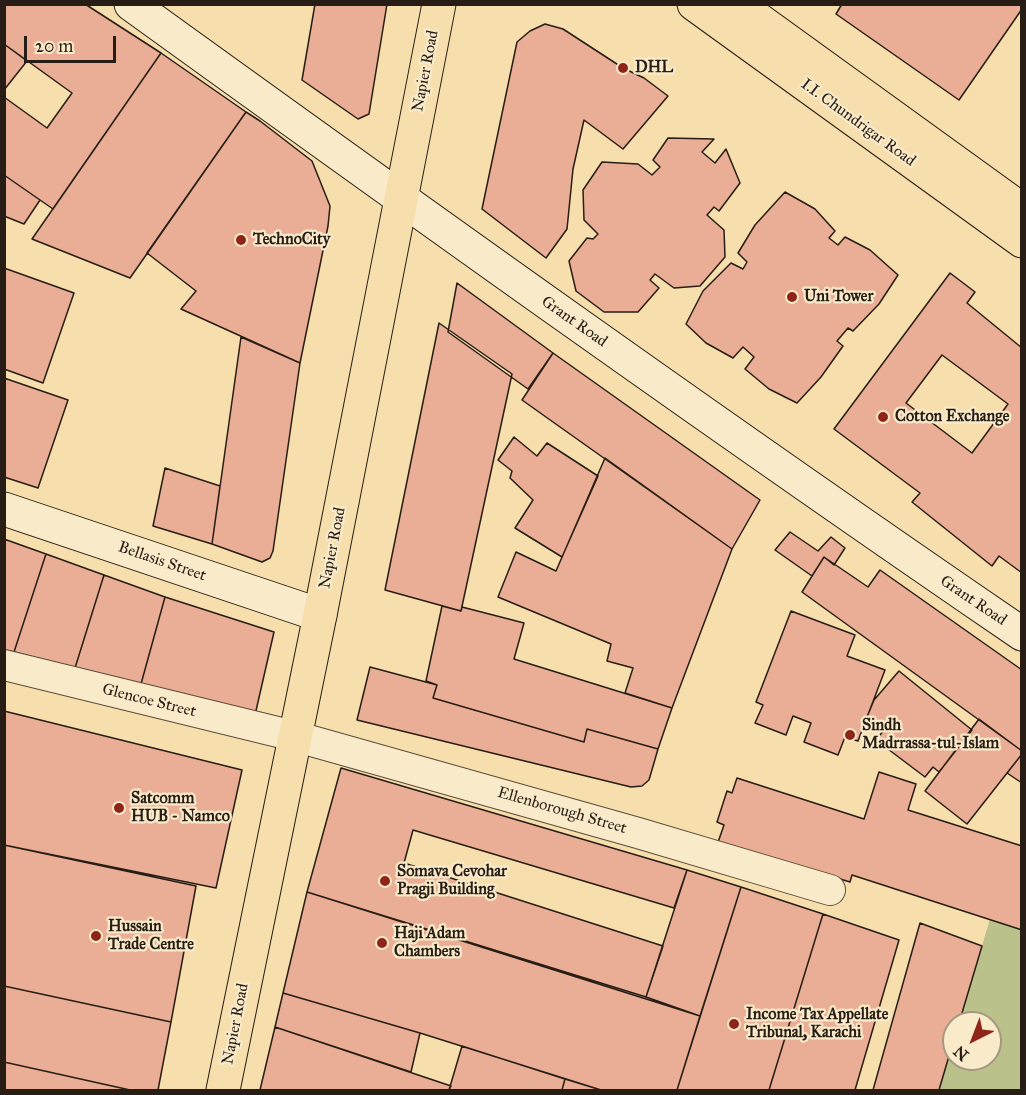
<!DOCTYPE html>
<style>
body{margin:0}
#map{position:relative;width:1026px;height:1095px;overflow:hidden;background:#f6dead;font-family:"IM FELL Great Primer",serif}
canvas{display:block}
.frame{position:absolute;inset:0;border:6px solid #281d14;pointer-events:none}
.north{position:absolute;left:942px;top:1011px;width:60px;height:60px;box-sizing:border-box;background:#f9eaca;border:2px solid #a59881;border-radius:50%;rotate:222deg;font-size:16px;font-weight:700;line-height:24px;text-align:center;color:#281d14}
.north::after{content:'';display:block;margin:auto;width:21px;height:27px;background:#8f2418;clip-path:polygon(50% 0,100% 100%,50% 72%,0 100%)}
.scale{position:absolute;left:24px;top:36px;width:92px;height:27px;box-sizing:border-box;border:3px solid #281d14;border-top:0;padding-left:8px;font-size:18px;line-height:21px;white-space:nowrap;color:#281d14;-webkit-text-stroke:4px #f9eaca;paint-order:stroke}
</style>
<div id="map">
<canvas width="1026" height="1095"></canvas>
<div class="frame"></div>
<div class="north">N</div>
<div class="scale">20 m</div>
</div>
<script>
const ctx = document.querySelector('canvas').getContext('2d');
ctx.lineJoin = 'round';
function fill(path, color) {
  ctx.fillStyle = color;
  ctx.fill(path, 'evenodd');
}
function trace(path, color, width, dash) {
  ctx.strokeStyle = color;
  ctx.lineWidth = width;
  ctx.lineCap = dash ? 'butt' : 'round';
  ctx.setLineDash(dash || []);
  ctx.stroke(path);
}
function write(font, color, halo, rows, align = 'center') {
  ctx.font = font + ' "IM FELL Great Primer",serif';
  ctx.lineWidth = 4.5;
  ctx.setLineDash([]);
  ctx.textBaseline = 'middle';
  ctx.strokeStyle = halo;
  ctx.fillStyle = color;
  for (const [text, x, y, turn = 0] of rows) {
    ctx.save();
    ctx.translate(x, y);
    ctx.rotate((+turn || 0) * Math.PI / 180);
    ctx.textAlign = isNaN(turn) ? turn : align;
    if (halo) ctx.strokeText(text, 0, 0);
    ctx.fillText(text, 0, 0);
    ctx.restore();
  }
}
const green = new Path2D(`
 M 990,919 L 1021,930 L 1021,1090 L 939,1090 L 954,1039 L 954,1059 L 990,1059 L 990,1023 L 959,1023 Z`);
const building = new Path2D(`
 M 85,4 L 161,53 L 53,209 L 4,175 L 4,97 L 47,128 L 72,93 L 4,44 L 4,5 Z
 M 315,4 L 387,4 L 369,114 L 358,119 L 302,80 Z
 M 842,4 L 1022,4 L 1022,9 L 959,100 L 836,14 Z
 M 545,24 L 563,29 L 623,68 L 644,78 L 668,96 L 623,149 L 584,120 L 573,169 L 567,229 L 546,258 L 482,209 L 517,42 L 530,31 Z
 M 4,44 L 27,61 L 4,90 Z
 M 161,53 L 246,112 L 130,278 L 32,239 Z
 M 246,112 L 260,121 L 312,161 L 330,206 L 328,226 L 300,363 L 181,309 L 196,291 L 147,253 Z
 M 668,138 L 714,139 L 702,152 L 715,163 L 726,149 L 740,183 L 719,211 L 714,207 L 707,215 L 724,230 L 725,257 L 700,286 L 674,288 L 655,274 L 650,280 L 659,288 L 638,312 L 604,312 L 576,291 L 569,261 L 587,238 L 593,239 L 598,234 L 584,220 L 583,190 L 602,162 L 638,164 L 652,175 L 660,167 L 653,160 Z
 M 4,175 L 40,200 L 24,224 L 4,216 Z
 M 785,192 L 815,209 L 835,231 L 829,238 L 838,245 L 845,237 L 870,250 L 898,275 L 879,304 L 853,331 L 848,328 L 837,341 L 843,346 L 821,377 L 797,403 L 769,389 L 745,369 L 754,357 L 743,347 L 733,358 L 706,343 L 686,324 L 703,291 L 731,263 L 743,269 L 747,262 L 738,253 L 755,225 Z
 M 4,268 L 74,293 L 43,383 L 4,369 Z
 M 950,273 L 975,292 L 967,303 L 1022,348 L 1022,573 L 999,556 L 992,566 L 912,502 L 920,493 L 834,429 ZM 942,355 L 1008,404 L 972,453 L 906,403 Z
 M 457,283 L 553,353 L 528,389 L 448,332 Z
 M 439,323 L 512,374 L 461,611 L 385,590 Z
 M 241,337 L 300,363 L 273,551 L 270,558 L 262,562 L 212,544 Z
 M 553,353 L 760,500 L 732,549 L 522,400 Z
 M 4,378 L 68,400 L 38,488 L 4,477 Z
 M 514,437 L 537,456 L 547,443 L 598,476 L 562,557 L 515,528 L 533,500 L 510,478 L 512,471 L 498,460 Z
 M 605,458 L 732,549 L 672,708 L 625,693 L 633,668 L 607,661 L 611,644 L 498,597 L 516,552 L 556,571 Z
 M 165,468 L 220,486 L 212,544 L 153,526 Z
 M 790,532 L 818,551 L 831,537 L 845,548 L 834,565 L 824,557 L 812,576 L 775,550 Z
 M 4,539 L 46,554 L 14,652 L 4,650 Z
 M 46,554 L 104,575 L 75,668 L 14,652 Z
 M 824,557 L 868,587 L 880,570 L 1022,670 L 1022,751 L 802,592 Z
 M 104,575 L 165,597 L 141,684 L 75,668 Z
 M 165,597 L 274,632 L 255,715 L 141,684 Z
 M 442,606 L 461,611 L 462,607 L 524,623 L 514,659 L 672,708 L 658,749 L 587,729 L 584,742 L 433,698 L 437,685 L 426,681 Z
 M 791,611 L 855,635 L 847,656 L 885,670 L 858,741 L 845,737 L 838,755 L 804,742 L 811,723 L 793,716 L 786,735 L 755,723 L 763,705 L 756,702 Z
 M 370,667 L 437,685 L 433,698 L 584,742 L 587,729 L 658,749 L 649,780 L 642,786 L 631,787 L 357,720 Z
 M 899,671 L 972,730 L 939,772 L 933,767 L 925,777 L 876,740 L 884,730 L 867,717 L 874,700 Z
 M 4,711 L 242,770 L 216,888 L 4,845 Z
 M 979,719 L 1022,751 L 1022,754 L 967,824 L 925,791 Z
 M 1022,754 L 1022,783 L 1007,773 Z
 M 341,768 L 687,870 L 674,908 L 413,830 L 404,863 L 663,946 L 646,997 L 307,892 Z
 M 879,772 L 916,784 L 908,810 L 1022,846 L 1022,930 L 852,875 L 850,882 L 817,872 L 716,848 L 724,825 L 717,822 L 727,791 L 732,793 L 737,778 L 864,819 Z
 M 4,845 L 196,886 L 171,1022 L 4,986 Z
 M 687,870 L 741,887 L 700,1016 L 646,997 Z
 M 741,887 L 823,914 L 769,1090 L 677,1090 Z
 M 307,892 L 700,1016 L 677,1090 L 601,1090 L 420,1033 L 283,993 Z
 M 823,914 L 899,940 L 855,1090 L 769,1090 Z
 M 920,923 L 982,946 L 959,1023 L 954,1023 L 954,1039 L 939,1090 L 873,1090 Z
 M 4,986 L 171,1022 L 158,1090 L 130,1090 L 4,1062 Z
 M 283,993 L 420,1033 L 411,1072 L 275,1027 Z
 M 275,1027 L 451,1086 L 449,1090 L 260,1090 Z
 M 462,1046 L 565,1079 L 562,1090 L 449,1090 Z
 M 4,1062 L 130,1090 L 4,1090 Z
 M 565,1079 L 601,1090 L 562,1090 Z`);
const street = new Path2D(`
 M 4,665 L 294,736 L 638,833 L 830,890`);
const secondary = new Path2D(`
 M 131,4 C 426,217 722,429 1022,634
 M 4,509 L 320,615`);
const primary = new Path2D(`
 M 694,4 L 1022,241
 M 737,4 L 1022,210
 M 223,1090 L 320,615 L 439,4`);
const markers = [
 [623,68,6,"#8f2418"],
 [241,240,6,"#8f2418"],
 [792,297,6,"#8f2418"],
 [883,417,6,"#8f2418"],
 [850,735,6,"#8f2418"],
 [119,808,6,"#8f2418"],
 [385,881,6,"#8f2418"],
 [96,936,6,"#8f2418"],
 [382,943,6,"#8f2418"],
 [734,1024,6,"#8f2418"]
];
const poiNames = [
 ["DHL",635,68],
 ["TechnoCity",253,240],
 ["Uni Tower",804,297],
 ["Cotton Exchange",895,417],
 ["Sindh",862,726],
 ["Madrrassa-tul-Islam",862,744],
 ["Satcomm",131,799],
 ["HUB - Namco",131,817],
 ["Somava Cevohar",397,872],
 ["Pragji Building",397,890],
 ["Hussain",108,927],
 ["Trade Centre",108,945],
 ["Haji Adam",394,934],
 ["Chambers",394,952],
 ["Income Tax Appellate",746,1015],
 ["Tribunal, Karachi",746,1033]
];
const streetNames = [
 ["Napier Road",426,71,-79],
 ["I.I. Chundrigar Road",858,123,36],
 ["Grant Road",574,322,35],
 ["Napier Road",333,548,-79],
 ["Bellasis Street",162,562,19],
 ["Grant Road",973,601,34],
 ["Glencoe Street",149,701,14],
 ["Ellenborough Street",562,811,16],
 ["Napier Road",236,1024,-79]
];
fill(green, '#bbc18b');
fill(building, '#e9ae95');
trace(building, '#281d14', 1.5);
trace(street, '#5c4d3a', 32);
trace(secondary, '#281d14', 35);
trace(primary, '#281d14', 35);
trace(street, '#f9eaca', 30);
trace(secondary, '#f9eaca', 33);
trace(primary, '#f6dead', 33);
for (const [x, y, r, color] of markers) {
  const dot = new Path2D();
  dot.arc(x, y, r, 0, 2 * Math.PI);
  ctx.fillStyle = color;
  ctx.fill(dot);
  trace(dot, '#f9eaca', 2);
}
write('bold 16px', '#281d14', '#f9eaca', poiNames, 'left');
write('16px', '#281d14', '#f9eaca', streetNames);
</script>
